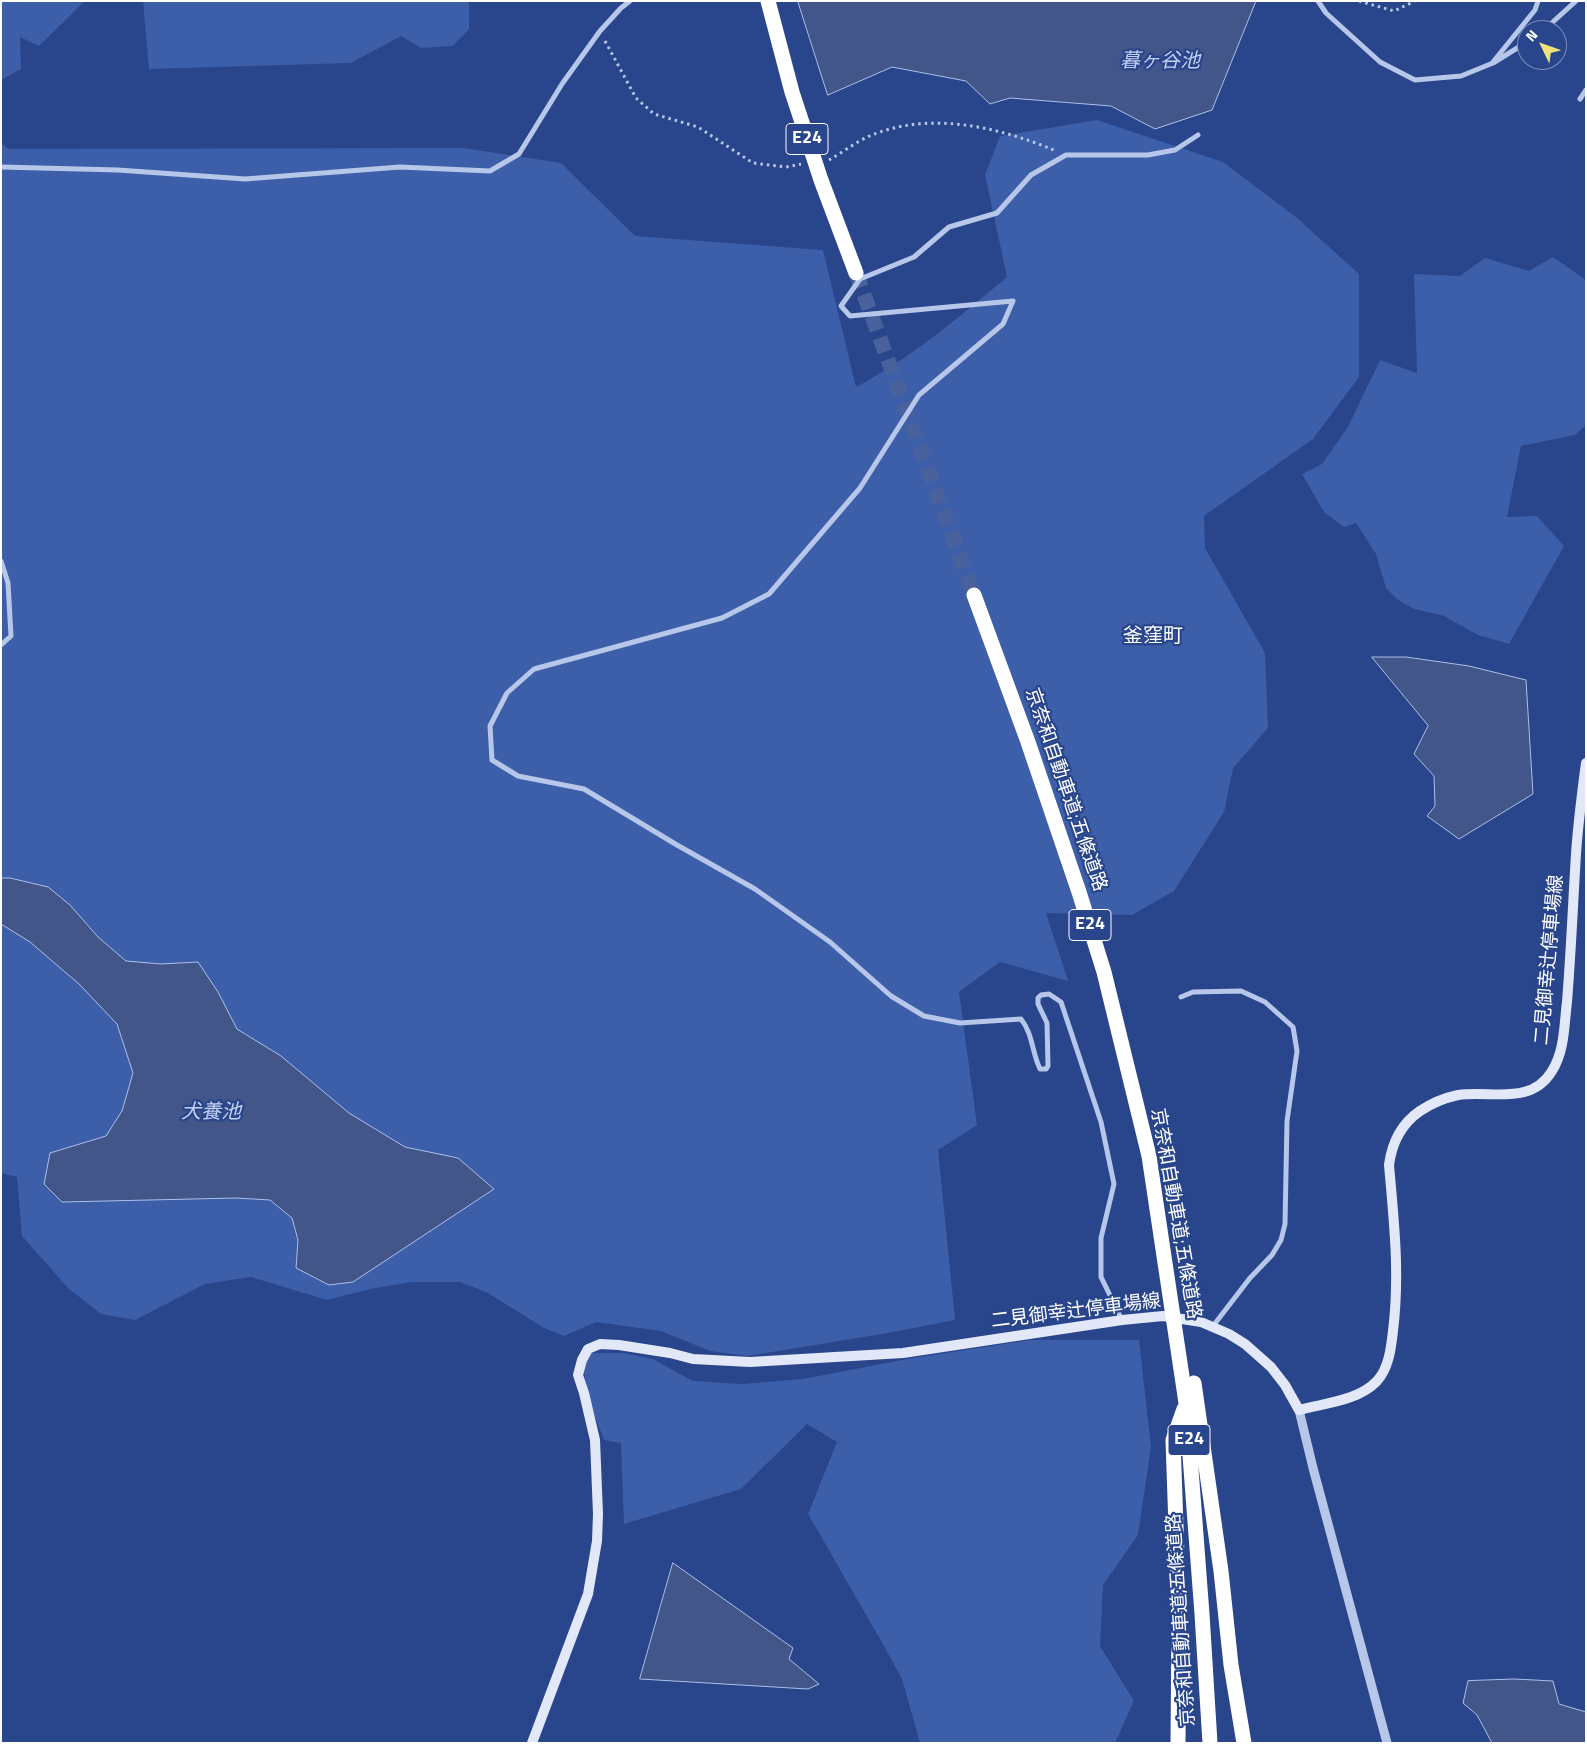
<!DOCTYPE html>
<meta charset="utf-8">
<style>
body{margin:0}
#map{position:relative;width:1587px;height:1744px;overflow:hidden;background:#29458b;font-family:"Titillium Web",sans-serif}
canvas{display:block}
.frame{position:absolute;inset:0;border:2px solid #fff;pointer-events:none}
.north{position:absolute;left:1517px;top:20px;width:50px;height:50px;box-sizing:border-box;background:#29458b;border:1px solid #7f8fb9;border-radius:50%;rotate:312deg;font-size:14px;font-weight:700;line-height:20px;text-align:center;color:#fff}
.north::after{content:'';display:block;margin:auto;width:18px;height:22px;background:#f1e17e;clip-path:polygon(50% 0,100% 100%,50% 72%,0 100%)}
</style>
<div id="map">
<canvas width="1587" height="1744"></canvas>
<div class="frame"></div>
<div class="north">N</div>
</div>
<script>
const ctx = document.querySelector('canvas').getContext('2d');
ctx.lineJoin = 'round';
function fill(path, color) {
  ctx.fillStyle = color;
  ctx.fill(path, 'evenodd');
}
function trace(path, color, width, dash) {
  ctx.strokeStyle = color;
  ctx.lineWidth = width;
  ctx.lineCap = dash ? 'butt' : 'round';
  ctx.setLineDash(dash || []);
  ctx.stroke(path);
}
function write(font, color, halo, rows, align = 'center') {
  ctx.font = font + ' "Titillium Web","Noto Sans JP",sans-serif';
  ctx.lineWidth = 4.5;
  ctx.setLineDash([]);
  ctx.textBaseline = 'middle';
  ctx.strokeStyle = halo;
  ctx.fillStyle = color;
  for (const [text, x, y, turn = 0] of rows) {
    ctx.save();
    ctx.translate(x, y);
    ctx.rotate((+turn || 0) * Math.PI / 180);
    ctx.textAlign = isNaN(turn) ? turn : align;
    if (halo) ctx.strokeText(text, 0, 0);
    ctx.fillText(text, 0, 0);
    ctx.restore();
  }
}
const green = new Path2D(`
 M 1,1 L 85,1 L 39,46 L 20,37 L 21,69 L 1,80 Z
 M 143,1 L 469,1 L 469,29 L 453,46 L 421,48 L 401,36 L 351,63 L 149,69 Z
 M 1097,120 L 1223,162 L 1297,218 L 1359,274 L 1359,377 L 1313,439 L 1204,516 L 1205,548 L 1265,653 L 1268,728 L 1233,768 L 1224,812 L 1174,891 L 1132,915 L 1046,913 L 1068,981 L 1000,962 L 959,992 L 977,1125 L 938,1150 L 955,1320 L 888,1333 L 748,1356 L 710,1351 L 661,1331 L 596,1322 L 564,1336 L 544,1328 L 488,1293 L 460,1282 L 412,1282 L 370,1289 L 327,1300 L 251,1277 L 205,1284 L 135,1320 L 101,1314 L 68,1288 L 22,1236 L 17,1177 L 1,1173 L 1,143 L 8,149 L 463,148 L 561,163 L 635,236 L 823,250 L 856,387 C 911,358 959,317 1007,277 L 985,175 L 1000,136 Z
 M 1553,257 L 1586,280 L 1586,425 L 1575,435 L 1521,446 L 1507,517 L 1537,516 L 1564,546 L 1509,644 L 1478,635 L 1444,616 L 1414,609 L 1398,600 L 1386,588 L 1376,554 L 1356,523 L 1344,527 L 1324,512 L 1302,474 L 1322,464 L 1348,427 L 1380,360 L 1417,373 L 1414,274 L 1460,276 L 1485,258 L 1529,271 Z
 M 1030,1340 L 1139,1340 L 1151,1447 L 1138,1535 L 1103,1585 L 1100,1646 L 1134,1701 L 1115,1743 L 920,1743 L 902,1679 L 884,1646 L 808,1514 L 837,1442 L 807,1424 L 741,1489 L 624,1524 L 621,1443 L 604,1440 L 588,1398 L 583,1366 L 591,1353 L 624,1353 L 653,1359 L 693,1381 L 742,1384 L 803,1379 L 907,1359 Z`);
const water = new Path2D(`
 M 798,1 L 1256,1 L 1212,110 L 1155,129 L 1111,106 L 1010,98 L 990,104 L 966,81 L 892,67 L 828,95 Z
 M 1372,657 L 1406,657 L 1469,666 L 1526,680 L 1533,794 L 1459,839 L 1427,816 L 1435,806 L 1434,776 L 1414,754 L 1428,726 Z
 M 1,878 L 10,878 L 48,887 L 70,905 L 98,937 L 126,961 L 161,964 L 198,962 L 218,992 L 237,1029 L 281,1056 L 349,1113 L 405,1147 L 458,1158 L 494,1189 L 353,1282 L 329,1285 L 296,1268 L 298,1240 L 292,1218 L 270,1200 L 236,1198 L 62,1202 L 44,1184 L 50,1153 L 106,1136 L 122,1111 L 133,1073 L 117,1024 L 79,984 L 30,942 L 1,924 Z
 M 673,1563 L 793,1648 L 789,1659 L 819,1684 L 808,1689 L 640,1679 Z
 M 1515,1679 L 1553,1681 L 1559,1704 L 1586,1712 L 1586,1743 L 1492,1743 L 1477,1715 L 1463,1703 L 1468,1681 Z`);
const motorwayTunnel = new Path2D(`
 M 856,273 L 974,595`);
const path = new Path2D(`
 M 1359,1 L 1394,11 L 1415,1
 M 605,41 L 636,98 L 654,114 L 698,127 L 753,163 L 786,167 L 801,164
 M 829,160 C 843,152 857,141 872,135 C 931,111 999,127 1056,151`);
const minor = new Path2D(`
 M 1318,1 L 1326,13 L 1380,62 L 1415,80 L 1461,76 L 1493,63 L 1527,42
 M 1544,30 L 1576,1
 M 1493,62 L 1535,10 L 1538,1
 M 1580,99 L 1586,90
 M 1,167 L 118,170 L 245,179 L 400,167 L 490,171 L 519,154 L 562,84 L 600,31 L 621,8 L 630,1
 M 1,561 L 8,583 L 11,636 L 1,645
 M 1181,997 L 1193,992 L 1241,991 L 1265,1002 L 1293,1027 L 1297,1051 L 1287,1121 L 1285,1224 L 1281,1240 L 1272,1255 L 1250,1278 L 1213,1326
 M 1122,1320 L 1101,1277 L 1101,1238 L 1114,1184 L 1101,1122 L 1061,1002 L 1049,994 L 1041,995 L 1038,998 L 1038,1004 L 1047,1023 L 1048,1066 L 1046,1069 L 1040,1069 C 1032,1053 1033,1034 1021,1019 L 960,1023 L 924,1016 L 891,996 L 830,942 L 755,889 L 677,845 L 584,789 L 518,776 L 492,760 L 490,726 L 507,693 L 534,669 L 722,618 L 769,594 L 860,488 L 919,395 L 1003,324 L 1013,301 L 850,316 L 841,306 L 860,279 L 914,257 L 949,227 L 997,213 L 1031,175 L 1066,155 L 1148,155 L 1175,150 L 1198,135`);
const tertiary = new Path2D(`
 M 1299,1410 L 1313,1468 L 1387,1743`);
const secondary = new Path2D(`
 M 532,1743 L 588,1594 L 597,1541 L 598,1514 L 595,1440 L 584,1393 L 578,1375 L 582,1360 L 588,1349 L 600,1344 L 619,1345 L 670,1353 L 693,1359 L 750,1362 L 903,1353 L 1122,1320 L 1163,1316 L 1201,1322 L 1229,1334 L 1245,1344 L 1271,1367 L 1285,1385 L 1299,1410 C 1325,1403 1358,1401 1377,1381 C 1389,1368 1391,1348 1393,1331 C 1400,1274 1394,1222 1389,1165 C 1392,1142 1401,1124 1420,1111 C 1432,1103 1444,1098 1458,1095 C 1491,1090 1531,1106 1552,1071 C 1565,1050 1564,1025 1567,1002 C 1571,952 1573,903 1576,854 C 1578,824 1582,793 1586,763`);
const motorway = new Path2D(`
 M 768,1 L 792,92 L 821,180 L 856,273
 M 974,595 L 1028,742 L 1079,892 L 1104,972 L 1149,1156 L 1186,1403 L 1202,1614 L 1210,1743
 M 1194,1383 L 1221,1571 L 1231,1665 L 1244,1743
 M 1178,1743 L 1179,1614 L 1173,1440 L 1184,1409`);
const shields = [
 [807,139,42],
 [1090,925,42],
 [1189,1440,42]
];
const shieldNames = [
 ["E24",807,139],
 ["E24",1090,925],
 ["E24",1189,1440]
];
const streetNames = [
 ["京奈和自動車道;五條道路",1065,790,71],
 ["二見御幸辻停車場線",1550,960,-85],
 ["京奈和自動車道;五條道路",1175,1214,80],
 ["二見御幸辻停車場線",1076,1312,-7],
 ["京奈和自動車道;五條道路",1182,1620,-94]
];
const waterNames = [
 ["暮ヶ谷池",1160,62],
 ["犬養池",211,1113]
];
const neighbourhoodNames = [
 ["釜窪町",1153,637]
];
fill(green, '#3d5ea8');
fill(water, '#425689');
trace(water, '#acc0ea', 1);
trace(motorwayTunnel, '#49619c', 15, [15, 8]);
trace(path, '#b7c7ea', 3, [2.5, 4]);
trace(minor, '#b7c7ea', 5);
trace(tertiary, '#b7c7ea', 9);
trace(secondary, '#e2e8f8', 10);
trace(motorway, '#fff', 15);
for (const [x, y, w] of shields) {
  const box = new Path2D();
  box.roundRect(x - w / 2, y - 15.5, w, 31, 4);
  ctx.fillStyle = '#29458b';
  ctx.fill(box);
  trace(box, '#fff', 1);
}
write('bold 18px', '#fff', null, shieldNames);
write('19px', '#fff', '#29458b', streetNames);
write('italic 20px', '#c3d1f1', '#29458b', waterNames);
write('20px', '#fff', '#29458b', neighbourhoodNames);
</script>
